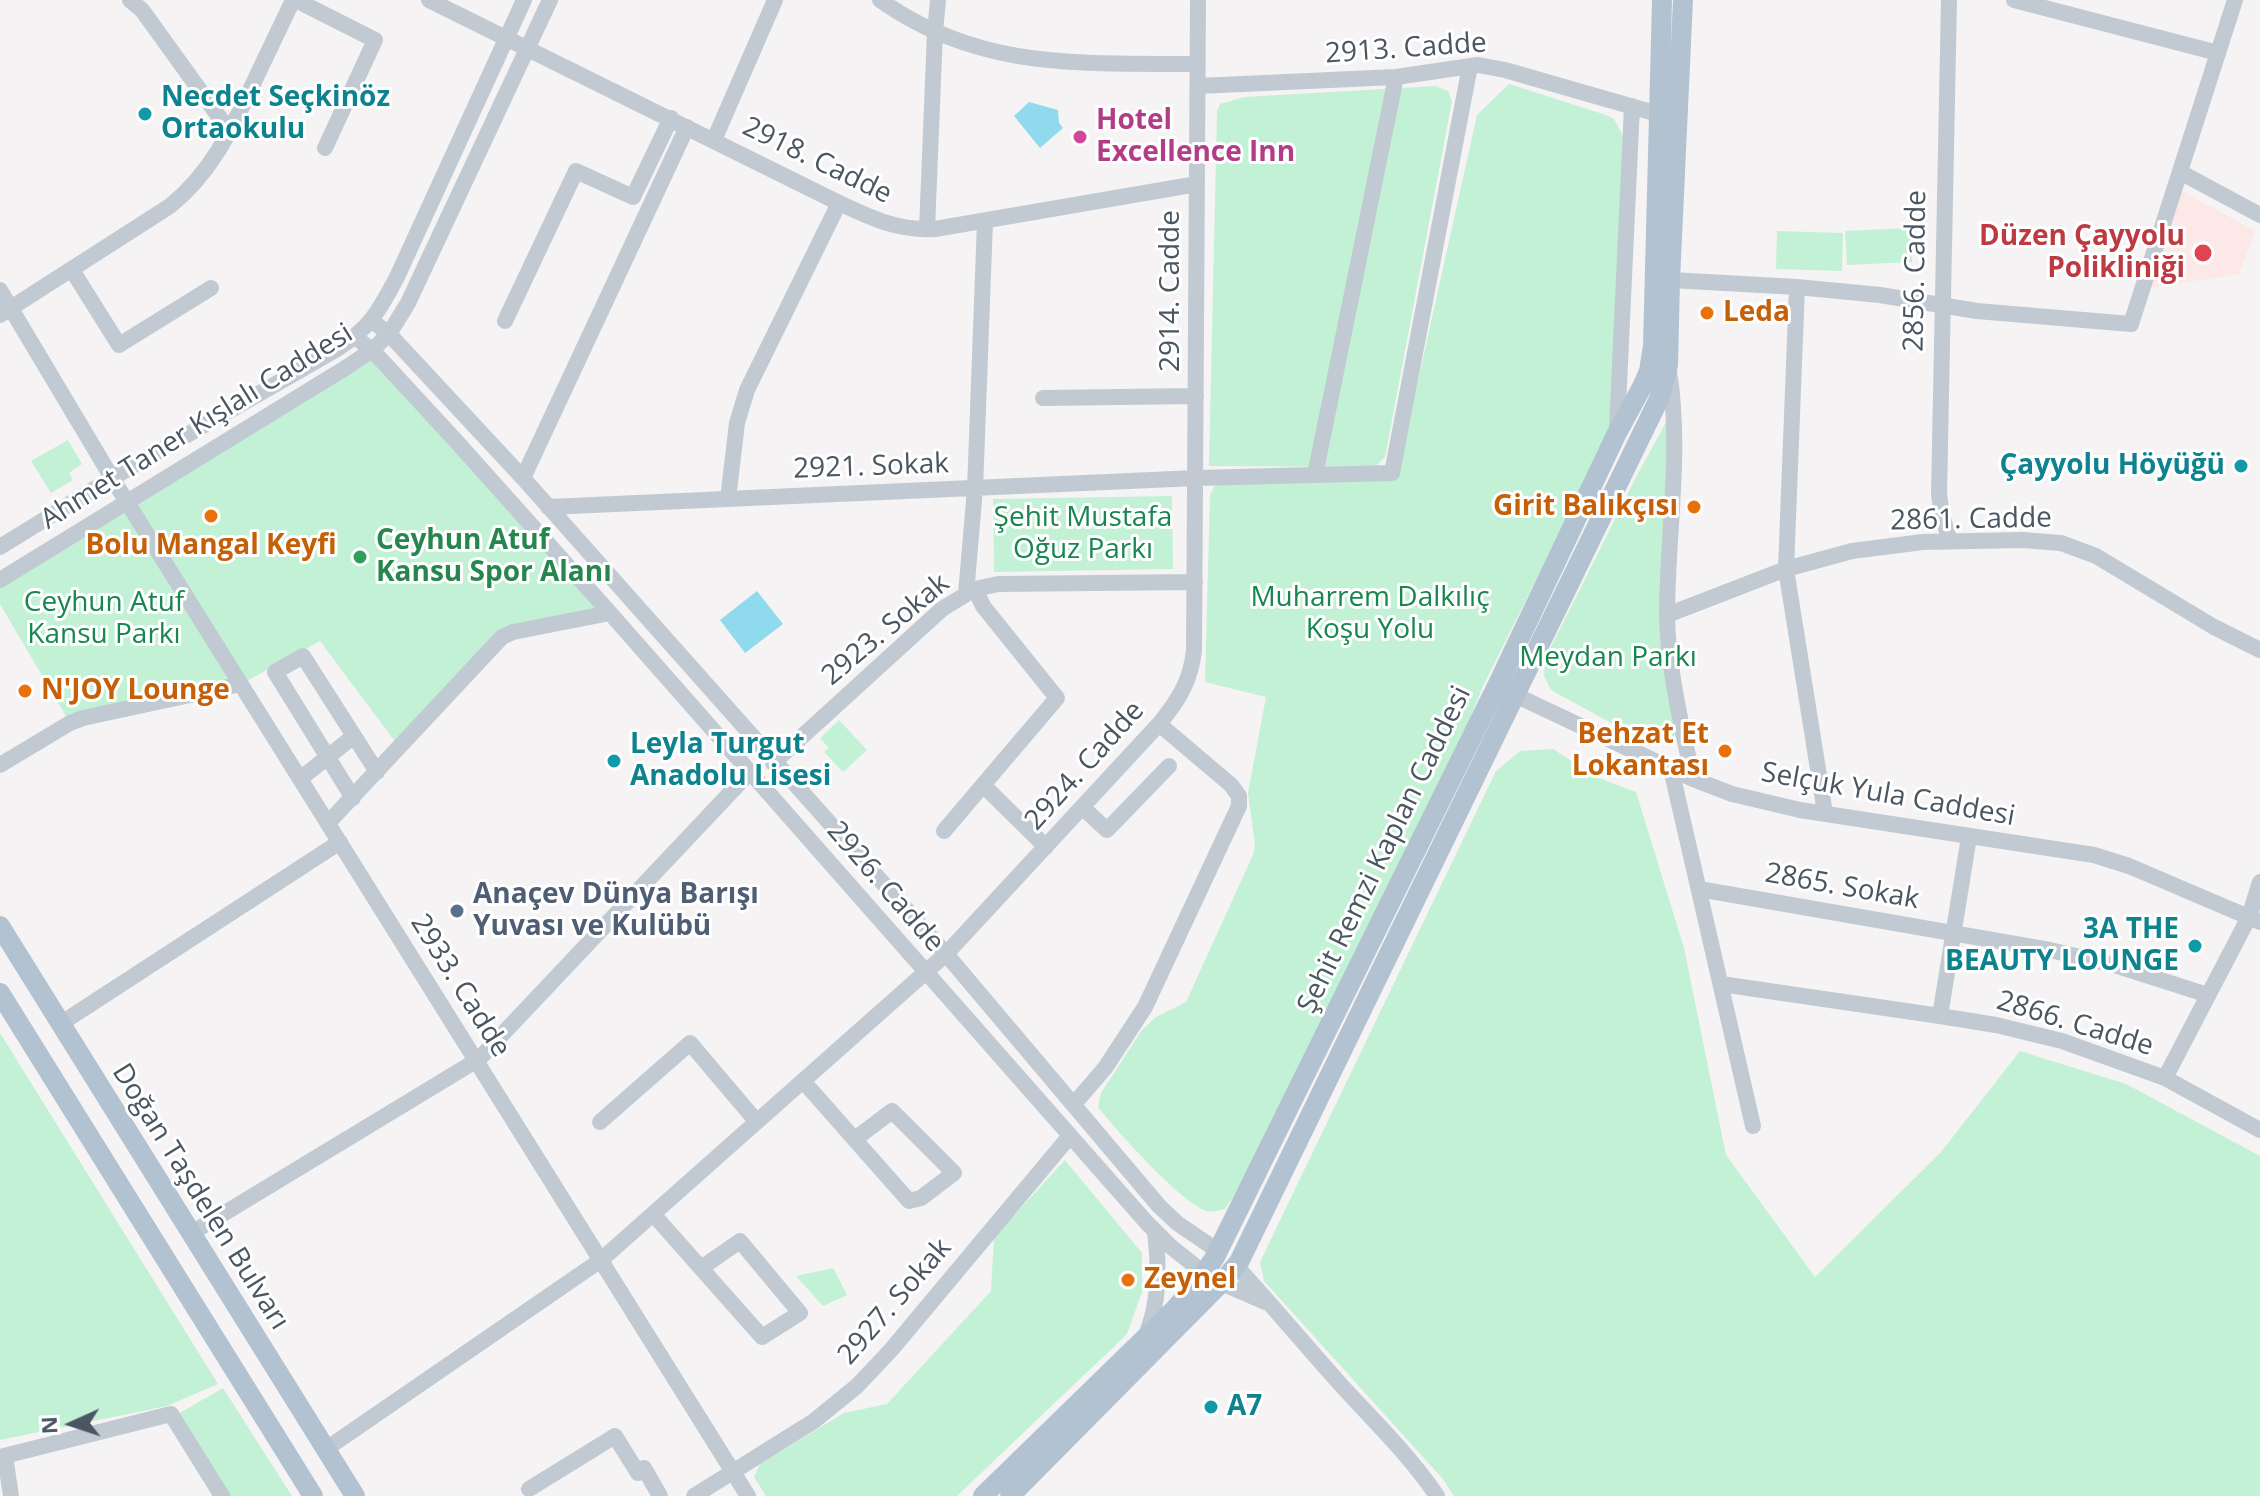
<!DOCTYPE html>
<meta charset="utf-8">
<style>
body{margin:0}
#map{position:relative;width:2260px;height:1496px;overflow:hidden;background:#f5f3f3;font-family:"Open Sans",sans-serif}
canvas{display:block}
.north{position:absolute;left:32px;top:1384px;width:80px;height:80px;-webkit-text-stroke:6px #fff;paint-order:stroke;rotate:267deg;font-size:22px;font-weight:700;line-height:32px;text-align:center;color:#4a5661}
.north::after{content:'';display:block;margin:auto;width:28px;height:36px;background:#4a5661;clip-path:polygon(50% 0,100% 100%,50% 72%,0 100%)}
</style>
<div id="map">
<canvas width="2260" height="1496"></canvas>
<div class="north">N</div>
</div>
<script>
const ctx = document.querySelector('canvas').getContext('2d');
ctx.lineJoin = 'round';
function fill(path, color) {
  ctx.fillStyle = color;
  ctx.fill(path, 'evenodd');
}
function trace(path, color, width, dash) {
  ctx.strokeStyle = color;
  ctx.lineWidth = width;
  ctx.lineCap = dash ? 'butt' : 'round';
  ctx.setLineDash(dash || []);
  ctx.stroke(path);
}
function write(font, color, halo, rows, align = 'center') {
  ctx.font = font + ' "Open Sans",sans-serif';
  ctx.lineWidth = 6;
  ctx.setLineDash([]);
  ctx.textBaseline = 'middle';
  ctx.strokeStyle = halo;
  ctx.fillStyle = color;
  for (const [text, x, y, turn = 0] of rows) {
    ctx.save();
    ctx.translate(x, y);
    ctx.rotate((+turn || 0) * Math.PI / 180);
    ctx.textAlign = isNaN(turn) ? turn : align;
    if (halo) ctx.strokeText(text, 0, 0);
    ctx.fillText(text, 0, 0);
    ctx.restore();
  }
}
const medical = new Path2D(`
 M 2180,190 L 2255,231 L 2239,274 L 2149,288 Z`);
const green = new Path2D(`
 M 1509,84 L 1606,115 L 1614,119 L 1623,136 L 1611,423 L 1609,434 L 1483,686 L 1447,776 L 1240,1186 L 1225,1209 C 1219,1210 1213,1213 1207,1211 C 1182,1204 1115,1129 1098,1107 L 1101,1093 L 1142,1030 L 1156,1017 L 1186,1002 L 1253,855 L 1255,845 L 1248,793 L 1266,697 L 1205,682 L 1210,495 L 1215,485 L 1396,480 L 1477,115 Z
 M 1435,86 L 1448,91 L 1452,101 L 1385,457 L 1375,467 L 1209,466 L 1217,111 L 1220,104 L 1245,97 Z
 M 1910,228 L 1912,262 L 1847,265 L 1845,231 Z
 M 1777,231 L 1843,233 L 1842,271 L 1776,269 Z
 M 372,350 L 610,613 L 513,632 L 400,748 L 320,641 L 241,684 L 70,723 L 0,604 L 0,580 Z
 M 1669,417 L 1665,558 L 1681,728 C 1668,744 1661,744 1642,740 L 1551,690 L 1544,676 L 1545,659 L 1636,477 Z
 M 68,440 L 82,464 L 69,473 L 73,480 L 51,493 L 31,461 Z
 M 1172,496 L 1173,569 L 994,572 L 993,499 Z
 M 839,720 L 867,750 L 843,772 L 824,752 L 829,748 L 820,738 Z
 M 1553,749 L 1596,777 L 1636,792 L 1684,948 L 1726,1155 L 1815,1277 L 1941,1152 L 2020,1051 L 2126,1084 L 2260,1156 L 2260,1496 L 1454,1496 L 1442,1478 L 1264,1281 L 1260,1262 L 1496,771 L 1520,751 Z
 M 0,1033 L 218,1384 L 167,1406 L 0,1440 Z
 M 1065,1160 L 1142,1253 L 1142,1292 L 1127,1334 L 957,1496 L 766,1496 L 754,1477 L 760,1464 L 844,1413 L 887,1404 L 991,1291 L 994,1237 Z
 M 833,1268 L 847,1295 L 823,1306 L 796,1276 Z
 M 223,1388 L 292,1496 L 230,1496 L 178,1414 Z`);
const water = new Path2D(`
 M 1029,102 L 1058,110 L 1059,123 L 1063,128 L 1040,148 L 1014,116 Z
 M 757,591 L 783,624 L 745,653 L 720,620 Z`);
const minor = new Path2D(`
 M 130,0 L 142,10 L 230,132
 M 296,0 L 375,40 L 325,148
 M 429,0 L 839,203 C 871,218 898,231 935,229 L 1197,184
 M 880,0 C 980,71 1082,63 1198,64
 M 1949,0 L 1939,494 L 1942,516 L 1950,541
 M 2014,0 L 2218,53
 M 1198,86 L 1396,77 L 1478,65 L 1505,70 L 1658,114
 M 714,140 L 775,0
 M 2180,172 L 2260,215
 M 927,229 L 935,32 L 938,0
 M 72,270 L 119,345 L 211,288
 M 1670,280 L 1797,287 L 1880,295 L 1977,311 L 2131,324 L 2235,0
 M 1797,287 L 1786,569 L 1825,813
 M 0,290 L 112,478 L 748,1496
 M 0,315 L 170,206 C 211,173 231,130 253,84 C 266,56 280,28 293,0
 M 372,321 L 389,334 L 523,478 L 946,954 L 1159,1206 L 1177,1223 L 1218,1251
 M 505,321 L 576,171 L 633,197 L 671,118
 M 355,337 L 372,350 L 456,441 L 610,613 L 1147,1223 L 1170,1246 L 1204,1273
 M 1669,371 C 1682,452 1667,535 1667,616 C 1668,671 1682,726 1693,779
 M 1043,398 L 1196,396
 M 1617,428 L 1632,106
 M 1315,475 L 1396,77
 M 523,478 L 687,127
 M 728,499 L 737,423 L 747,390 L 839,203
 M 548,507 L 1196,478 L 1392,473 L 1470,66
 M 0,547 L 112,478 L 337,349 C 370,328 379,311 397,277 L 524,0
 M 0,580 L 347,367 L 372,350 L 389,334 L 408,303 L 550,0
 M 975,589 L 983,606 L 1057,698 L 983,785 L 1046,847
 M 966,594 L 975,489 L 985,222
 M 1667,615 L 1786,569 L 1852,551 L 1923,542 L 2022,540 L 2061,543 L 2096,556 L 2214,627 L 2260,650
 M 1515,695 L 1693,779 L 1732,794 L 1800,810 L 2094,855 L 2129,866 L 2260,922
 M 773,763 L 942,609 L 975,589 L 998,584 L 1195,582
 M 0,765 L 70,723 L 83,718 L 241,684
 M 1671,769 L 1753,1126
 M 300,779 L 354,736
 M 353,798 L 275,672 L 303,656 L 377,772
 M 1082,807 L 1107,830 L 1169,766
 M 328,823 L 502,637 L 513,632 L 610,613
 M 944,831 L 983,785
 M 1699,889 L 2050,950 L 2114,965 L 2208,995
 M 1721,984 L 1940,1016 L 1996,1025 L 2062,1041 L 2165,1078 L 2260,1130
 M 1940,1016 L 1969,837
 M 60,1024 L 340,842
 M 2165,1078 L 2249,917 L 2260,882
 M 803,1081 L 909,1201 L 921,1198 L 954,1173 L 892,1111 L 855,1139
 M 1074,1104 L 1105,1068 L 1145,1007 L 1239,806 L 1239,796 L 1231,785 L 1159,724
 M 600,1122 L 690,1043 L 757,1122
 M 653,1214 L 762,1337 L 800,1313 L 740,1241 L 701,1268
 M 190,1234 L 479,1059 L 750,772
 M 1236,1266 C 1272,1305 1306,1346 1341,1385 C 1374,1421 1410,1456 1437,1496
 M 1221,1283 L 1265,1302
 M 1146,1335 C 1160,1301 1159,1267 1155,1231
 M 326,1449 L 601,1260 L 946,954 L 1159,724 C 1178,701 1191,681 1194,650 L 1198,0
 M 5,1456 L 11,1496
 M 0,1457 L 171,1414 L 222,1496
 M 529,1489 L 615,1436 L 638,1473 L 644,1468 L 660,1496
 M 694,1496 L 814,1421 L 857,1386 L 891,1350 L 1069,1137`);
const major = new Path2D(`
 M 0,926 L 355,1496
 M 0,993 L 313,1496
 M 983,1496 L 1174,1310 L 1197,1284 L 1215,1257 L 1497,686 L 1617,433 L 1643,385 L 1649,371 L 1653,346 L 1662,0
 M 1010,1496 L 1221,1283 L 1239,1262 L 1659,399 L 1668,365 L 1670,280 L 1683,0`);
const markers = [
 [145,114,8,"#0f9aa8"],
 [1080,137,8,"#d1479c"],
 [2203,253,10,"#e0444e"],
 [1707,313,8,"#e8710a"],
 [2241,466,8,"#0f9aa8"],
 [1694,507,8,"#e8710a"],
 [211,516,8,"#e8710a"],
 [360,557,8,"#2e9e5b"],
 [25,691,8,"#e8710a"],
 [1725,751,8,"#e8710a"],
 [614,761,8,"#0f9aa8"],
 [457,911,8,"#5c6f8a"],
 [2195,946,8,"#0f9aa8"],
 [1128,1280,8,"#e8710a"],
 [1211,1407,8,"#0f9aa8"]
];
const streetNames = [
 ["2913. Cadde",1406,49,-4],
 ["2918. Cadde",817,161,26],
 ["2856. Cadde",1916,271,-89],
 ["2914. Cadde",1171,291,-90],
 ["Ahmet Taner Kışlalı Caddesi",197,427,-32],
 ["2921. Sokak",871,467,-2],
 ["2861. Cadde",1971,520,-1],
 ["2923. Sokak",886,630,-40],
 ["2924. Cadde",1085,766,-48],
 ["Selçuk Yula Caddesi",1888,795,10],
 ["Şehit Remzi Kaplan Caddesi",1385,850,-64],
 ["2926. Cadde",885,887,49],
 ["2865. Sokak",1842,887,10],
 ["2933. Cadde",460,986,58],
 ["2866. Cadde",2075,1024,17],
 ["Doğan Taşdelen Bulvarı",200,1197,58],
 ["2927. Sokak",895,1302,-49]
];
const cultureNames = [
 ["Necdet Seçkinöz",161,98],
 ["Ortaokulu",161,130],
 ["Çayyolu Höyüğü",2225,466,"right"],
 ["Leyla Turgut",630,745],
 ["Anadolu Lisesi",630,777],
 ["3A THE",2179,930,"right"],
 ["BEAUTY LOUNGE",2179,962,"right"],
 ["A7",1227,1407]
];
const hotelNames = [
 ["Hotel",1096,121],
 ["Excellence Inn",1096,153]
];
const healthNames = [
 ["Düzen Çayyolu",2185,237],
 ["Polikliniği",2185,269]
];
const foodNames = [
 ["Leda",1723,313],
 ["Girit Balıkçısı",1678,507,"right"],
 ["Bolu Mangal Keyfi",211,546,"center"],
 ["N'JOY Lounge",41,691],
 ["Behzat Et",1709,735,"right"],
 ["Lokantası",1709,767,"right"],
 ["Zeynel",1144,1280]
];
const parkNames = [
 ["Şehit Mustafa",1083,518],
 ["Oğuz Parkı",1083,550],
 ["Muharrem Dalkılıç",1370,598],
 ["Koşu Yolu",1370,630],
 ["Ceyhun Atuf",104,603],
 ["Kansu Parkı",104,635],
 ["Meydan Parkı",1608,658]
];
const leisureNames = [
 ["Ceyhun Atuf",376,541],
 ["Kansu Spor Alanı",376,573]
];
const serviceNames = [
 ["Anaçev Dünya Barışı",473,895],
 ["Yuvası ve Kulübü",473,927]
];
fill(medical, '#fce8e6');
fill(green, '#c3f1d5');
fill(water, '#90daee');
trace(minor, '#c1cad2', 16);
trace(major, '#b3c2d1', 20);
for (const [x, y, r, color] of markers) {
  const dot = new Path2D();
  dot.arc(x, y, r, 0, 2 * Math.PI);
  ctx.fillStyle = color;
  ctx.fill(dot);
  trace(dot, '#fff', 3);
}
write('28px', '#4a5661', '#fff', streetNames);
write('bold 28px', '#0d838f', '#fff', cultureNames, 'left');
write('bold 28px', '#b23c85', '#fff', hotelNames, 'left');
write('bold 28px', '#be3a42', '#fff', healthNames, 'right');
write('bold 28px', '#c56008', '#fff', foodNames, 'left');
write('28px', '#17864f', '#fff', parkNames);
write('bold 28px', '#27864d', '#fff', leisureNames, 'left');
write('bold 28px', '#4e5e75', '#fff', serviceNames, 'left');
</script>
